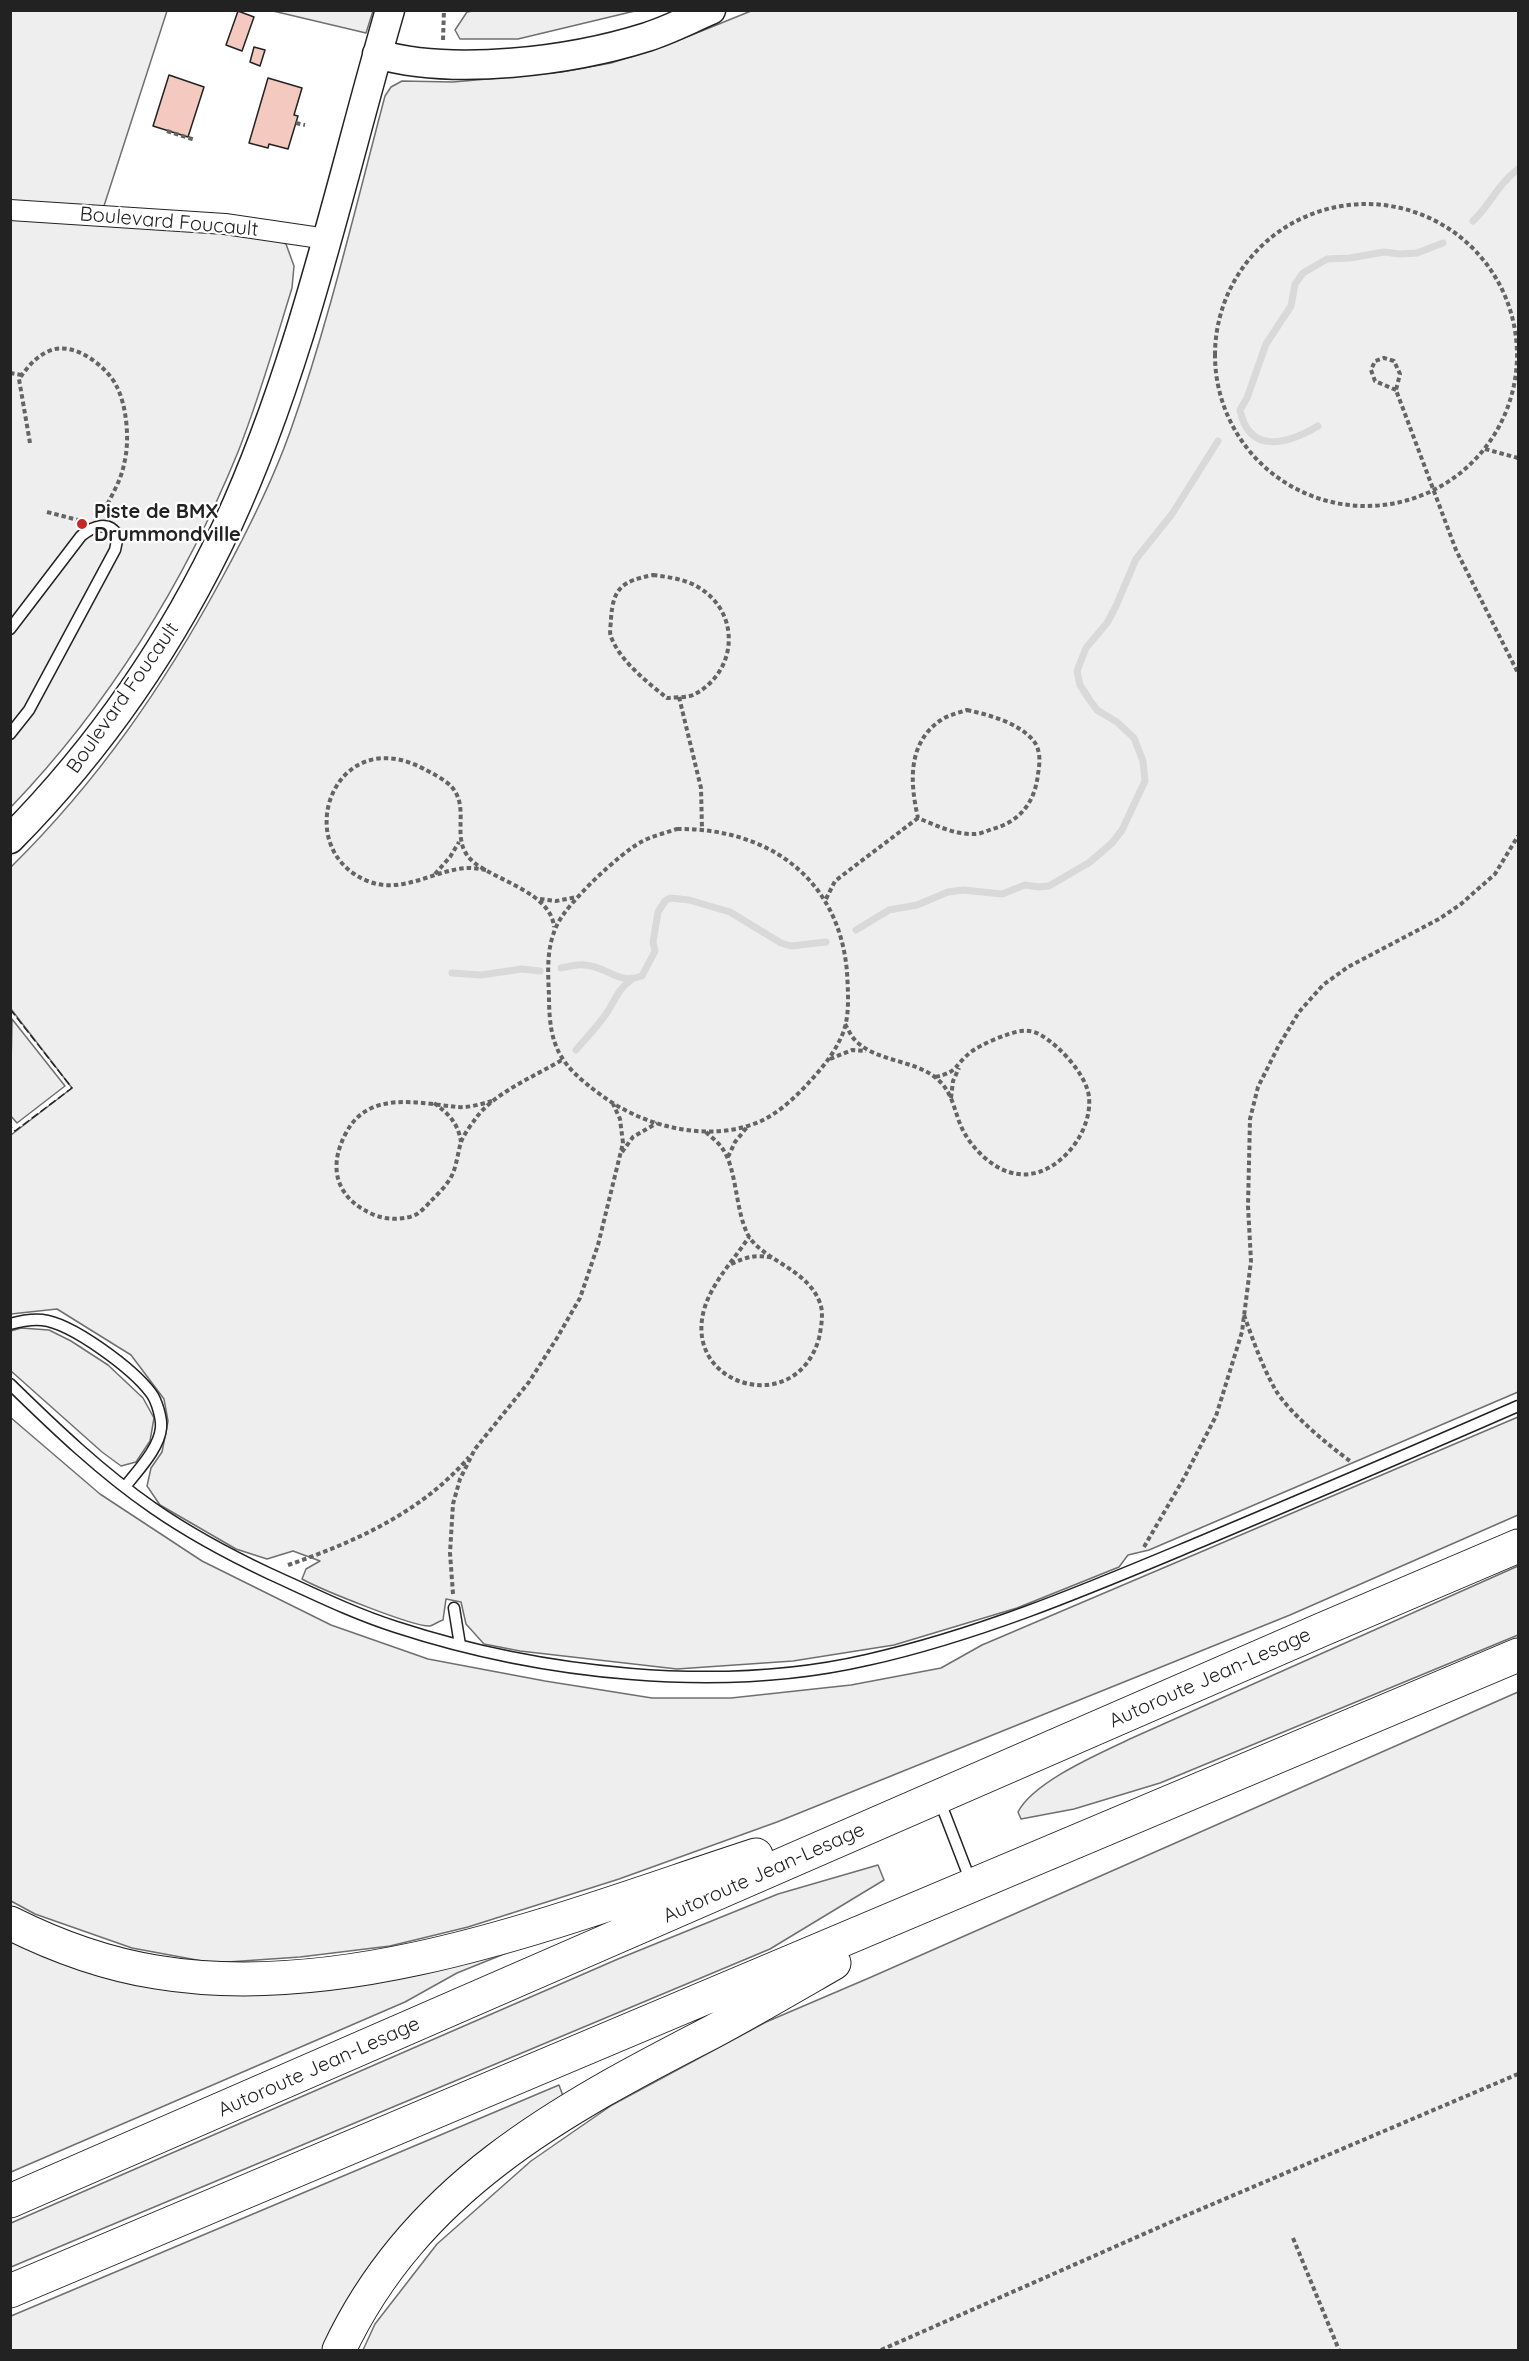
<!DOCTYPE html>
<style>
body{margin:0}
#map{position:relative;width:1529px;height:2361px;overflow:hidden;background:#fff;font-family:Quicksand,sans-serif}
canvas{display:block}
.frame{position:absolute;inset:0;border:12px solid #222;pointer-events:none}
</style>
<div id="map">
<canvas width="1529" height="2361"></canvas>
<div class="frame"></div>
</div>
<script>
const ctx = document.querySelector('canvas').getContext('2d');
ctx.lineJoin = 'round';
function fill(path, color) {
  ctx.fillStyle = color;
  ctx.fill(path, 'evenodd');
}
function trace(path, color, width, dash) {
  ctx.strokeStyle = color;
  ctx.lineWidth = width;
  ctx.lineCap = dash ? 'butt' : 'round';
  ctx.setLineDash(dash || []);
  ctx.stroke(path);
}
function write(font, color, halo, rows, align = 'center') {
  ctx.font = font + ' Quicksand,sans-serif';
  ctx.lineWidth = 4.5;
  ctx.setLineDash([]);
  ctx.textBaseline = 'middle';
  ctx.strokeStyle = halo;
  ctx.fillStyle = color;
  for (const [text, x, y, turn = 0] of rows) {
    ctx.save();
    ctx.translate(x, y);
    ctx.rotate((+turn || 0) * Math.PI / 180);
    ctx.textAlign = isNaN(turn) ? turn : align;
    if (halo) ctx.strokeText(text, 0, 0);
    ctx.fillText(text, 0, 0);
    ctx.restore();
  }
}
const green = new Path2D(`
 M 639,10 L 518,39 L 460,39 L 455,30 L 467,12 L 473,11 Z
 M 10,11 L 167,11 L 103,209 L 11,203 Z
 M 273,11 L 373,11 L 366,33 Z
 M 751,11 L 1518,11 L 1518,1392 L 1149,1550 L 1128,1555 L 1119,1567 L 1017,1608 L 894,1645 L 793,1661 L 677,1669 L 520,1651 L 484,1644 L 466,1624 L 461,1602 L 446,1599 L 443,1620 C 439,1621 434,1625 430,1626 C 413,1627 320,1589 302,1579 L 306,1569 L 320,1561 L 293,1551 L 267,1559 L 236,1549 L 160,1505 L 147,1486 L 151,1468 L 162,1452 L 168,1421 L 164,1399 L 131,1355 L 57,1309 L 11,1314 L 11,1135 L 72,1088 L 11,1009 L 11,867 C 98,781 163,687 221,580 C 247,532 272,483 290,432 C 329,322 355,209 385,96 L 391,87 L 402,81 L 453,82 L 499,78 L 561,72 L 611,63 L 667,45 Z
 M 11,216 L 274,238 L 286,244 L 294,266 L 292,288 C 275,343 259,399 238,452 C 185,582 108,706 11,807 Z
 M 21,1328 L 49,1330 L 71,1341 L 108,1365 L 143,1398 L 154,1418 L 150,1441 L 136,1462 L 121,1466 L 102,1452 L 11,1371 L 11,1331 Z
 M 10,1417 L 100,1494 L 202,1561 L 331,1625 L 428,1659 L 545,1681 L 652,1698 L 731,1698 L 851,1685 L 941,1668 L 982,1645 L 1518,1417 L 1518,1515 L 1290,1615 L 777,1822 L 619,1879 L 468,1927 L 390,1946 L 300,1957 L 213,1963 L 132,1948 L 35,1914 L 11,1901 Z
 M 1518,1566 L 1518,1635 L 1160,1783 L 1074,1809 L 1021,1819 L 1018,1812 C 1034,1781 1101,1753 1132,1738 Z
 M 1518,1692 L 1518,2350 L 363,2350 L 375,2324 L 437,2244 L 531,2161 L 612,2105 L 766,2022 L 869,1978 Z
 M 878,1865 L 884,1880 L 770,1949 L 11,2267 L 11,2223 L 618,1959 L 778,1894 Z
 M 11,1936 L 104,1974 L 515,1945 L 509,1952 L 457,1973 L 405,2002 L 11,2172 Z
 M 559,2085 L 563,2096 L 327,2350 L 11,2350 L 11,2316 Z`);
const parking = new Path2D(`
 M 12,1019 L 65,1086 L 17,1123 L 10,1115 Z`);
const stream = new Path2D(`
 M 1473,221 C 1492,203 1496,186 1518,169
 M 1318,426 C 1288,444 1249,455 1240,410 L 1247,398 L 1266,344 L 1291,306 L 1295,284 L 1303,273 L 1327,259 L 1350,258 L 1384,252 L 1400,254 L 1417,253 L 1443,243
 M 856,930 L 889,910 L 917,905 L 948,892 L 963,890 L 1002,894 L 1025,885 L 1039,887 L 1049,886 L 1090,862 L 1112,843 L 1122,830 L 1145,781 L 1143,761 L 1134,738 L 1117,722 L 1097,710 L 1089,699 L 1080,685 L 1077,671 L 1086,648 L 1107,623 L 1116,606 L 1136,559 L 1172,514 L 1218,441
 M 561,968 C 568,967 577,964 584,965 C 608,966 616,985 642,976 L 655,951 L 653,942 L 658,912 L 665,901 L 670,898 L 689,900 L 730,912 L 781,943 L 791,946 L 826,942
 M 452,973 L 481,975 L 522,969 L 540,971
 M 576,1050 C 586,1038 597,1027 606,1014 C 615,1001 617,990 631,980`);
const building = new Path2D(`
 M 238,11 L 254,17 L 242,51 L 226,45 Z
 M 254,47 L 265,50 L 260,66 L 250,62 Z
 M 169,75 L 204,87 L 188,137 L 153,126 Z
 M 268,78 L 302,88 L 294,115 L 298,116 L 288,149 L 269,144 L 268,148 L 249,143 Z`);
const path = new Path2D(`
 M 443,40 L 444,10
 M 296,123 L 305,125
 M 167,131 L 195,140
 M1215 355a151 151 0 1 1 302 0a151 151 0 1 1-302 0Z
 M 10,373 L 22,375
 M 1396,390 L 1375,381 L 1371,370 L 1375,361 L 1384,358 L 1394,361 L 1400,374 L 1396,390 L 1456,550 L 1518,673
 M 30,443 L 19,379 C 27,368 35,357 49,351 C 73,340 107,366 117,387 C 127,407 130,442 124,464 C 121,481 111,496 104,511
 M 1485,449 L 1518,458
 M 47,512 L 78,520
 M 653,575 C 668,577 685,579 698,587 C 741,612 738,671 695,694 C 688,698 676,697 667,698 C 647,682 621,662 611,637 C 609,632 611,624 611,619 C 613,587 623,581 653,575 Z
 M 679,697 L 701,788 L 702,829
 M 967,710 C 989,715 1017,722 1033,740 C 1041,750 1040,762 1038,774 C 1035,802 1020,822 992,829 C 987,831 980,834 975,834 C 955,835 935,825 918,818 C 910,783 907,743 941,720 C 948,715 958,713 967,710 Z
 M 677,829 C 768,828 839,878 847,972 C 848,991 850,1015 843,1033 C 835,1052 824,1066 811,1080 C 797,1096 779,1113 759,1122 C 708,1143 644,1127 601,1095 C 560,1065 549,1048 549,996 C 548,972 546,948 557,925 C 567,903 619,854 641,842 C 652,836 665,833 677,829 Z
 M 486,870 C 480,869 474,868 468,868 C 436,869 404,894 370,882 C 287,851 333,720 424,769 C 432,773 445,780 451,786 C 473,810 446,842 476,864 C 501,882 551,894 554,927
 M 435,874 L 450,857 L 459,842
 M 540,899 L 556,901 L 577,897
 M 826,899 L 835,881 L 918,818
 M 845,1024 C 849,1031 852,1038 858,1043 C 880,1062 914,1060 936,1078 C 955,1093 954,1116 965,1134 C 974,1150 992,1167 1009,1172 C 1050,1186 1093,1137 1089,1097 C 1087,1079 1070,1059 1057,1047 C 1046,1038 1036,1029 1021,1031 C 1008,1033 981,1044 971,1052 C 954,1065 959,1072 935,1077
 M 830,1059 L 852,1050 L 866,1051
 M 951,1098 L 953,1081 L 959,1068
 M 492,1101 C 481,1104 469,1108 457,1107 C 418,1103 368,1090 346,1133 C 326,1170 338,1201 377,1216 C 389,1220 406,1220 417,1214 C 422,1211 427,1205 431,1201 C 439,1193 449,1183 453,1173 C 457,1163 458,1152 461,1142 C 464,1134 471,1125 476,1118 C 494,1093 535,1076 562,1060
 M 434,1103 C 449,1114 458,1123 461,1142
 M 706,1132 C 711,1137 718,1142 722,1148 C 737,1168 735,1210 748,1235 C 763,1261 807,1268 820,1303 C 824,1313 821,1328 819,1338 C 796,1422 674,1384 707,1301 C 717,1277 735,1258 749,1237
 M 622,1152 L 633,1137 L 657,1123
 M 728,1157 L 735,1142 L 748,1126
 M 731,1264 C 746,1257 756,1254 773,1258
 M 1244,1315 C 1253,1340 1262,1366 1275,1389 C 1288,1412 1328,1445 1350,1461
 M 1144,1547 L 1184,1478 L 1216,1416 L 1242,1332 L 1251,1261 L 1248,1206 L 1250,1119 L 1258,1087 L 1278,1047 L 1299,1012 L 1323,985 L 1348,967 L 1439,919 L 1461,904 L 1495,874 L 1518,836
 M 288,1565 C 355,1542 422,1512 469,1457
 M 453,1594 L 450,1553 L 453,1504 L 460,1479 L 475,1449 L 529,1382 L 557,1338 L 580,1298 L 598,1245 L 623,1143 L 620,1119 L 613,1104
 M 1293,2238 L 1339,2350
 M 881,2350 L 1180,2218 L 1518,2074`);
const lane = new Path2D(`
 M 10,629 L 81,536 C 93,526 109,520 118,536 L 115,550 L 29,710 L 10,734
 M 10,1324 C 21,1321 32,1319 42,1320 C 72,1323 133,1369 151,1393 C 157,1401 162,1419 161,1428 C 159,1449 137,1471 125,1487
 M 10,1384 C 55,1428 101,1472 153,1508 C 189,1533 228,1554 268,1573 C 310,1592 352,1613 396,1627 C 540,1674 719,1694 867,1660 C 983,1634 1092,1587 1200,1542 C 1307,1497 1413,1452 1518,1406
 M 454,1608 L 460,1645
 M 939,1799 L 971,1882`);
const street = new Path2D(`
 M 10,210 L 225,224 L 327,239`);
const secondary = new Path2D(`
 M 377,54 C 454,76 571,61 647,37 C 669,30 690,19 711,10
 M 10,839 C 100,748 174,640 228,524 C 303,361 340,182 390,10`);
const highway = new Path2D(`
 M 10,1923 C 56,1946 106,1964 156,1972 C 353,2005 571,1915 756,1855
 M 10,2201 L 1321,1630 L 1518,1546
 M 10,2291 L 1518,1655
 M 339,2350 C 415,2188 560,2110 712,2032 C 753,2010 794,1986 834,1963`);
const fence = new Path2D(`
 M 10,1009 L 72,1088 L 15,1131 L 10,1126`);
const markers = [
 [82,524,6,"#c62828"]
];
const streetNames = [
 ["Boulevard Foucault",169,222,5],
 ["Boulevard Foucault",123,698,-55],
 ["Autoroute Jean-Lesage",1210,1678,-24],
 ["Autoroute Jean-Lesage",764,1873,-24],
 ["Autoroute Jean-Lesage",319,2067,-24]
];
const poiNames = [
 ["Piste de BMX",94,512],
 ["Drummondville",94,535]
];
fill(green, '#eee');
trace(green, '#6f6f6f', 1.5);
fill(parking, '#ededed');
trace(parking, '#6f6f6f', 1.5);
trace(stream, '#d9d9d9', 7);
fill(building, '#f3c9c0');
trace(building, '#222', 1.5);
trace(lane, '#222', 13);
trace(street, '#222', 22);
trace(secondary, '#222', 31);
trace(highway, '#222', 35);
trace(path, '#646464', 4, [4.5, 3]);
trace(lane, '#fff', 10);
trace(street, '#fff', 20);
trace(secondary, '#fff', 28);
trace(highway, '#fff', 33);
trace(fence, '#222', 1.5, [8, 3]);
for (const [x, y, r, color] of markers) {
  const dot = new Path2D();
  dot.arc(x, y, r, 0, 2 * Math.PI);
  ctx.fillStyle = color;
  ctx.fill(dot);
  trace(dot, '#fff', 2);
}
write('20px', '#222', '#fff', streetNames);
write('bold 20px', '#222', '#fff', poiNames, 'left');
</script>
